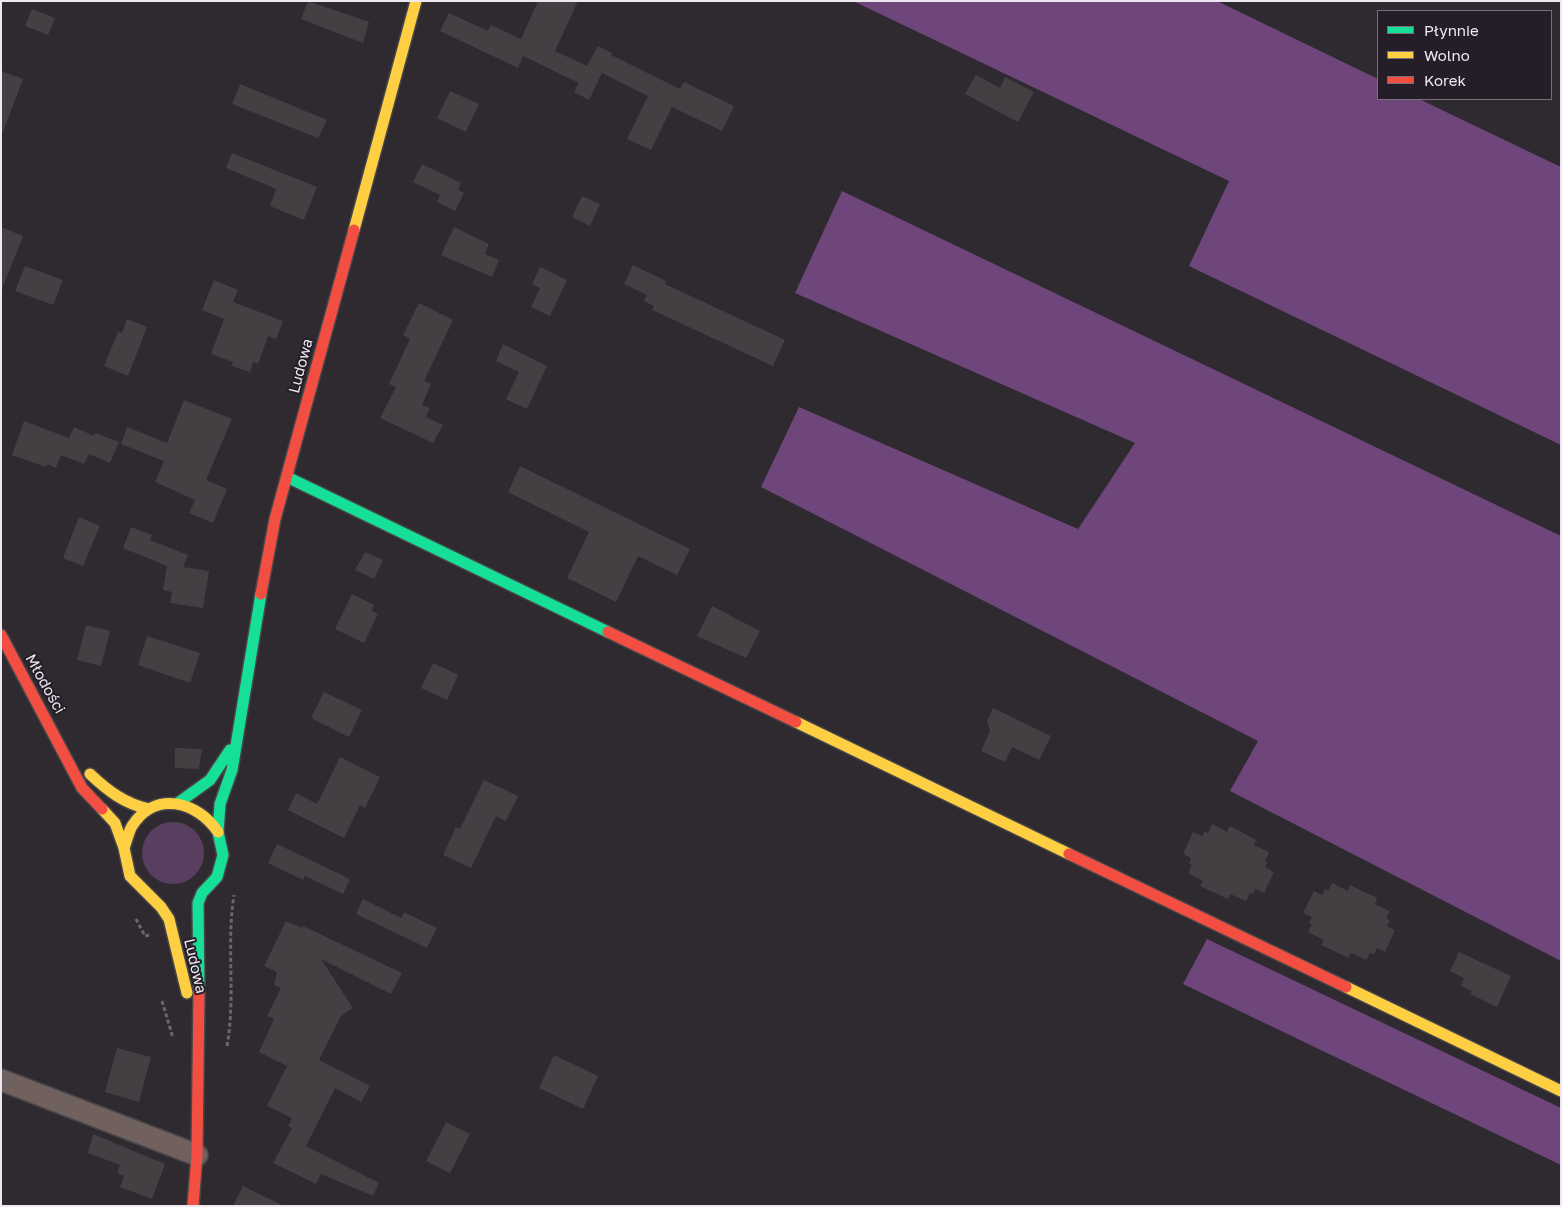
<!DOCTYPE html>
<meta charset="utf-8">
<style>
body{margin:0}
#map{position:relative;width:1562px;height:1207px;overflow:hidden;background:#2e2a2f;font-family:"Golos Text",sans-serif}
canvas{display:block}
.frame{position:absolute;inset:0;border:2px solid #eee9f0;pointer-events:none}
.legend{position:absolute;left:1377px;top:10px;width:175px;height:90px;box-sizing:border-box;background:#251e28;border:1px solid #756f78;margin:0;padding:6px 9px;list-style:none;font-size:15px;color:#eee9f0}
.legend li{display:flex;align-items:center;gap:10px;height:25px}
.legend b{width:25px;border:1px solid #756f78}
</style>
<div id="map">
<canvas width="1562" height="1207"></canvas>
<div class="frame"></div>
<ul class="legend">
<li><b style="height:6px;background:#16e098"></b>Płynnie</li>
<li><b style="height:6px;background:#ffcf43"></b>Wolno</li>
<li><b style="height:6px;background:#f24e42"></b>Korek</li>
</ul>
</div>
<script>
const ctx = document.querySelector('canvas').getContext('2d');
ctx.lineJoin = 'round';
function fill(path, color) {
  ctx.fillStyle = color;
  ctx.fill(path, 'evenodd');
}
function trace(path, color, width, dash) {
  ctx.strokeStyle = color;
  ctx.lineWidth = width;
  ctx.lineCap = dash ? 'butt' : 'round';
  ctx.setLineDash(dash || []);
  ctx.stroke(path);
}
function write(font, color, halo, rows, align = 'center') {
  ctx.font = font + ' "Golos Text",sans-serif';
  ctx.lineWidth = 4;
  ctx.setLineDash([]);
  ctx.textBaseline = 'middle';
  ctx.strokeStyle = halo;
  ctx.fillStyle = color;
  for (const [text, x, y, turn = 0] of rows) {
    ctx.save();
    ctx.translate(x, y);
    ctx.rotate((+turn || 0) * Math.PI / 180);
    ctx.textAlign = isNaN(turn) ? turn : align;
    if (halo) ctx.strokeText(text, 0, 0);
    ctx.fillText(text, 0, 0);
    ctx.restore();
  }
}
const green = new Path2D(`
 M142 853a31 31 0 1 1 62 0a31 31 0 1 1-62 0Z`);
const forest = new Path2D(`
 M 853,1 L 1217,1 L 1378,79 L 1378,99 L 1419,99 L 1561,167 L 1561,445 L 1189,266 L 1229,181 Z
 M 842,191 L 1561,536 L 1561,961 L 1230,791 L 1258,741 L 761,487 L 799,407 L 1078,529 L 1135,443 L 795,293 Z
 M 1207,939 L 1561,1108 L 1561,1165 L 1183,984 Z`);
const building = new Path2D(`
 M 308,1 L 369,22 L 363,43 L 301,19 Z
 M 538,1 L 578,1 L 555,51 L 587,66 L 598,46 L 612,53 L 611,55 L 680,89 L 684,82 L 734,106 L 722,131 L 672,107 L 651,150 L 627,139 L 648,96 L 602,73 L 589,100 L 574,92 L 579,83 L 523,56 L 518,68 L 440,31 L 449,13 L 488,31 L 491,25 L 521,39 Z
 M 32,9 L 55,18 L 48,35 L 25,26 Z
 M 1,71 L 23,79 L 3,132 L 1,132 Z
 M 976,75 L 1000,88 L 1005,77 L 1034,92 L 1018,122 L 965,94 Z
 M 240,84 L 327,120 L 318,138 L 232,104 Z
 M 450,91 L 479,104 L 466,132 L 437,118 Z
 M 232,153 L 317,187 L 304,220 L 270,206 L 276,189 L 226,168 Z
 M 422,164 L 461,183 L 458,190 L 464,193 L 455,211 L 437,202 L 440,195 L 413,182 Z
 M 582,196 L 600,204 L 590,226 L 572,217 Z
 M 1,227 L 23,236 L 2,289 L 1,289 Z
 M 454,227 L 489,244 L 485,254 L 499,260 L 492,277 L 441,255 Z
 M 633,265 L 666,281 L 665,284 L 785,340 L 773,366 L 652,310 L 654,306 L 644,301 L 647,295 L 624,284 Z
 M 25,266 L 63,280 L 53,305 L 15,291 Z
 M 540,267 L 567,280 L 550,316 L 531,307 L 540,288 L 532,284 Z
 M 214,280 L 238,290 L 233,302 L 283,321 L 276,339 L 268,336 L 258,364 L 253,362 L 250,372 L 232,366 L 233,362 L 211,354 L 224,319 L 202,310 Z
 M 419,303 L 453,320 L 424,381 L 431,384 L 422,405 L 430,408 L 426,417 L 443,425 L 433,443 L 380,418 L 396,387 L 389,384 L 410,339 L 403,335 Z
 M 127,319 L 147,327 L 128,376 L 104,366 L 118,332 L 122,333 Z
 M 503,344 L 547,366 L 527,409 L 506,399 L 519,372 L 496,361 Z
 M 184,400 L 232,419 L 206,480 L 227,489 L 213,523 L 189,513 L 195,500 L 155,482 L 164,461 L 121,444 L 127,427 L 167,443 Z
 M 24,421 L 69,438 L 74,427 L 94,436 L 95,433 L 119,442 L 110,463 L 89,454 L 84,464 L 61,455 L 56,468 L 47,464 L 46,467 L 12,455 Z
 M 520,466 L 690,549 L 677,575 L 638,556 L 616,602 L 567,578 L 589,532 L 508,492 Z
 M 79,517 L 100,526 L 83,566 L 63,558 Z
 M 131,527 L 152,535 L 150,540 L 188,555 L 183,567 L 209,571 L 203,608 L 170,603 L 172,592 L 163,590 L 167,566 L 123,548 Z
 M 365,552 L 383,560 L 374,579 L 355,570 Z
 M 352,594 L 374,605 L 372,611 L 378,614 L 364,643 L 335,629 Z
 M 712,606 L 760,631 L 746,658 L 697,636 Z
 M 86,625 L 110,631 L 101,666 L 77,660 Z
 M 147,636 L 200,653 L 190,683 L 138,665 Z
 M 433,663 L 458,675 L 447,700 L 421,688 Z
 M 324,692 L 362,710 L 349,737 L 311,718 Z
 M 993,708 L 1051,736 L 1039,760 L 1012,747 L 1005,762 L 981,751 L 990,731 L 987,721 Z
 M 175,748 L 202,749 L 199,769 L 175,768 Z
 M 340,757 L 380,777 L 365,808 L 360,805 L 344,838 L 288,810 L 296,793 L 317,804 Z
 M 484,780 L 518,796 L 506,821 L 496,816 L 471,868 L 443,855 L 456,827 L 460,829 Z
 M 1212,824 L 1227,832 L 1230,826 L 1256,840 L 1254,845 L 1269,852 L 1265,861 L 1268,862 L 1265,867 L 1274,872 L 1264,893 L 1255,889 L 1253,894 L 1250,893 L 1246,901 L 1230,894 L 1228,899 L 1200,886 L 1203,881 L 1188,873 L 1192,865 L 1189,864 L 1191,858 L 1183,854 L 1193,832 L 1202,836 L 1205,831 L 1208,833 Z
 M 277,844 L 350,879 L 343,894 L 305,876 L 303,880 L 268,863 Z
 M 1332,883 L 1348,891 L 1350,885 L 1377,898 L 1375,904 L 1390,911 L 1386,919 L 1390,920 L 1387,926 L 1395,930 L 1385,952 L 1377,948 L 1374,954 L 1370,953 L 1366,960 L 1351,953 L 1349,958 L 1321,945 L 1324,940 L 1308,932 L 1312,924 L 1309,923 L 1312,917 L 1303,913 L 1314,891 L 1322,895 L 1325,889 L 1328,891 Z
 M 363,899 L 401,918 L 404,912 L 437,928 L 427,948 L 356,914 Z
 M 286,921 L 302,928 L 303,926 L 402,973 L 391,994 L 321,959 L 353,1008 L 341,1016 L 319,1060 L 370,1086 L 361,1102 L 335,1088 L 306,1146 L 379,1183 L 373,1196 L 321,1174 L 316,1184 L 273,1163 L 292,1128 L 288,1126 L 292,1118 L 267,1106 L 287,1066 L 259,1052 L 274,1019 L 267,1016 L 281,988 L 274,985 L 277,972 L 264,966 Z
 M 1459,952 L 1511,976 L 1497,1007 L 1470,994 L 1472,991 L 1461,986 L 1464,978 L 1450,971 Z
 M 117,1048 L 151,1057 L 139,1102 L 105,1092 Z
 M 554,1055 L 598,1076 L 583,1109 L 539,1088 Z
 M 446,1122 L 470,1134 L 450,1173 L 426,1161 Z
 M 93,1134 L 165,1164 L 152,1199 L 120,1187 L 124,1176 L 117,1173 L 120,1165 L 88,1153 Z
 M 243,1186 L 284,1206 L 233,1206 Z`);
const path = new Path2D(`
 M 136,919 L 145,936 L 149,935
 M 162,1001 L 173,1038
 M 227,1046 C 236,996 226,945 234,895`);
const street = new Path2D(`
 M 1,1080 L 197,1155`);
const fast = new Path2D(`
 M 287,477 L 608,632
 M 178,803 L 210,780 L 230,750
 M 199,991 L 198,903 L 202,893 L 217,877 L 223,855 L 218,832 L 220,804 L 232,770 L 261,594`);
const slow = new Path2D(`
 M 354,230 L 416,1
 M 796,722 L 1069,854
 M 90,774 C 108,791 125,804 149,809
 M 102,809 L 115,823 L 124,848 L 130,876 L 161,907 L 169,919 L 187,993
 M 124,848 C 127,841 128,833 132,826 C 155,790 197,801 218,832
 M 1346,987 L 1561,1091`);
const jam = new Path2D(`
 M 261,594 L 275,519 L 354,230
 M 608,632 L 796,722
 M 1,635 L 82,788 L 102,809
 M 1069,854 L 1346,987
 M 193,1206 L 197,1155 L 199,991`);
const streetNames = [
 ["Ludowa",301,366,-75],
 ["Młodości",45,684,61],
 ["Ludowa",195,966,77]
];
fill(green, '#583f5f');
fill(forest, '#6e467b');
fill(building, '#433f43');
trace(street, '#484649', 24);
trace(fast, '#484649', 14);
trace(slow, '#484649', 14);
trace(jam, '#484649', 14);
trace(path, '#6f6565', 3, [4, 2.5]);
trace(street, '#70615e', 21);
trace(fast, '#16e098', 11);
trace(slow, '#ffcf43', 11);
trace(jam, '#f24e42', 11);
write('15px', '#eee9f0', '#251e28', streetNames);
</script>
